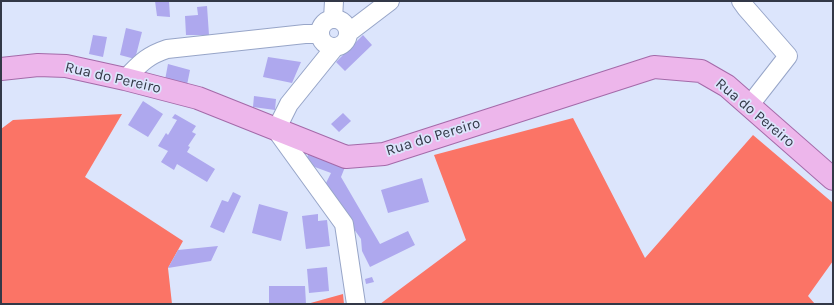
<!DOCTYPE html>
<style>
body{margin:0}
#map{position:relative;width:834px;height:305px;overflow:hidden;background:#dce5fc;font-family:Karla,sans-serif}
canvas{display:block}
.frame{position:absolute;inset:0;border:2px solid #333847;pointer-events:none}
</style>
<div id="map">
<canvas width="834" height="305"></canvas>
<div class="frame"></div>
</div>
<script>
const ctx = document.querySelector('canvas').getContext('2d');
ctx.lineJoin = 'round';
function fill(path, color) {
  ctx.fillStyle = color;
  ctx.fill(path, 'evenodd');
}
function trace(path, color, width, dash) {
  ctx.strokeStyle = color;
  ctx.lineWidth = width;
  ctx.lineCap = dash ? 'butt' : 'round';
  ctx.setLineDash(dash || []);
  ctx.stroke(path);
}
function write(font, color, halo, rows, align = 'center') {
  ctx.font = font + ' Karla,sans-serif';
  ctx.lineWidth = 3.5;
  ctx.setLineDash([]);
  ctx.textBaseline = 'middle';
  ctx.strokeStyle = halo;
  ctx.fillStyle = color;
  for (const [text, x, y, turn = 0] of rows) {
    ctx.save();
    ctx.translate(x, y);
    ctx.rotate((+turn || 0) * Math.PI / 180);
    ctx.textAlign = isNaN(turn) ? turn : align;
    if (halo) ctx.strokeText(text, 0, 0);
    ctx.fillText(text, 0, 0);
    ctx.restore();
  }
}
const forest = new Path2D(`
 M 122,114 L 85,177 L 183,241 L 168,268 L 172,304 L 1,304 L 1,129 L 13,120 Z
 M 573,118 L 645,258 L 753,135 L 833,203 L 833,261 L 808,296 L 815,304 L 380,304 L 466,240 L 434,155 Z
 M 343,294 L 344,304 L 307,304 Z`);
const building = new Path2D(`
 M 155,1 L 169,1 L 170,17 L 157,16 Z
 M 207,6 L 209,35 L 186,35 L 185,16 L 198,15 L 197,7 Z
 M 126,28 L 142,32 L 135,59 L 120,55 Z
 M 93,35 L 107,37 L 103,57 L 89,54 Z
 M 363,35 L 372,45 L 345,71 L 336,62 Z
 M 268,57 L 301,62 L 292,83 L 263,77 Z
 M 168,64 L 190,70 L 187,85 L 165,80 Z
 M 254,96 L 276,99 L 275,110 L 253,107 Z
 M 143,101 L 163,114 L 148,137 L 128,125 Z
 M 343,113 L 351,121 L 339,132 L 331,124 Z
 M 175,114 L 196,126 L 192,132 L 196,134 L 188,146 L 190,147 L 187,152 L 215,169 L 207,182 L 177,164 L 174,170 L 161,162 L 168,151 L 158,146 L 166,133 L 168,135 L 177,120 L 172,118 Z
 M 309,153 L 345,167 L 341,177 L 380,244 L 408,231 L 415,245 L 370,267 L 362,251 L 361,239 L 324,187 L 331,173 L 304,163 Z
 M 422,178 L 429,202 L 388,213 L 381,190 Z
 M 233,192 L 241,196 L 224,233 L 210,227 L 222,200 L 228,202 Z
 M 259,204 L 288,212 L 281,241 L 252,233 Z
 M 318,214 L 318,221 L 327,220 L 330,246 L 306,249 L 302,216 Z
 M 218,246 L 211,261 L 168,268 L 178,250 Z
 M 327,267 L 329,291 L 309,293 L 307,269 Z
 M 372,277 L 374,282 L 366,284 L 365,279 Z
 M 269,286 L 305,286 L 306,304 L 269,304 Z`);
const minor = new Path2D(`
 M 741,1 L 746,8 L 788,56 L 749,106
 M 333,19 L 334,1
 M320 33a14 14 0 1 1 28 0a14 14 0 1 1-28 0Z
 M 348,33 L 390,1
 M 335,47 L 289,104 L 276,130 L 344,224 L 356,304
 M 125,79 C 140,64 146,56 167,49 L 305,34 L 320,34`);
const major = new Path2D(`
 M 1,69 L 38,65 L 66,66 L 125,79 L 198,98 L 346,157 L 384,154 L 654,67 L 701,71 L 727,86 L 833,179`);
const streetNames = [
 ["Rua do Pereiro",113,78,13],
 ["Rua do Pereiro",755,113,40],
 ["Rua do Pereiro",433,137,-17]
];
fill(forest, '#fb7466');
fill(building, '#aea8ee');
trace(minor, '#97a5c8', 20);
trace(major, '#a46aa9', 24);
trace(minor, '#fff', 18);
trace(major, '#edb6eb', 22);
write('15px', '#333847', '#dce5fc', streetNames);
</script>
